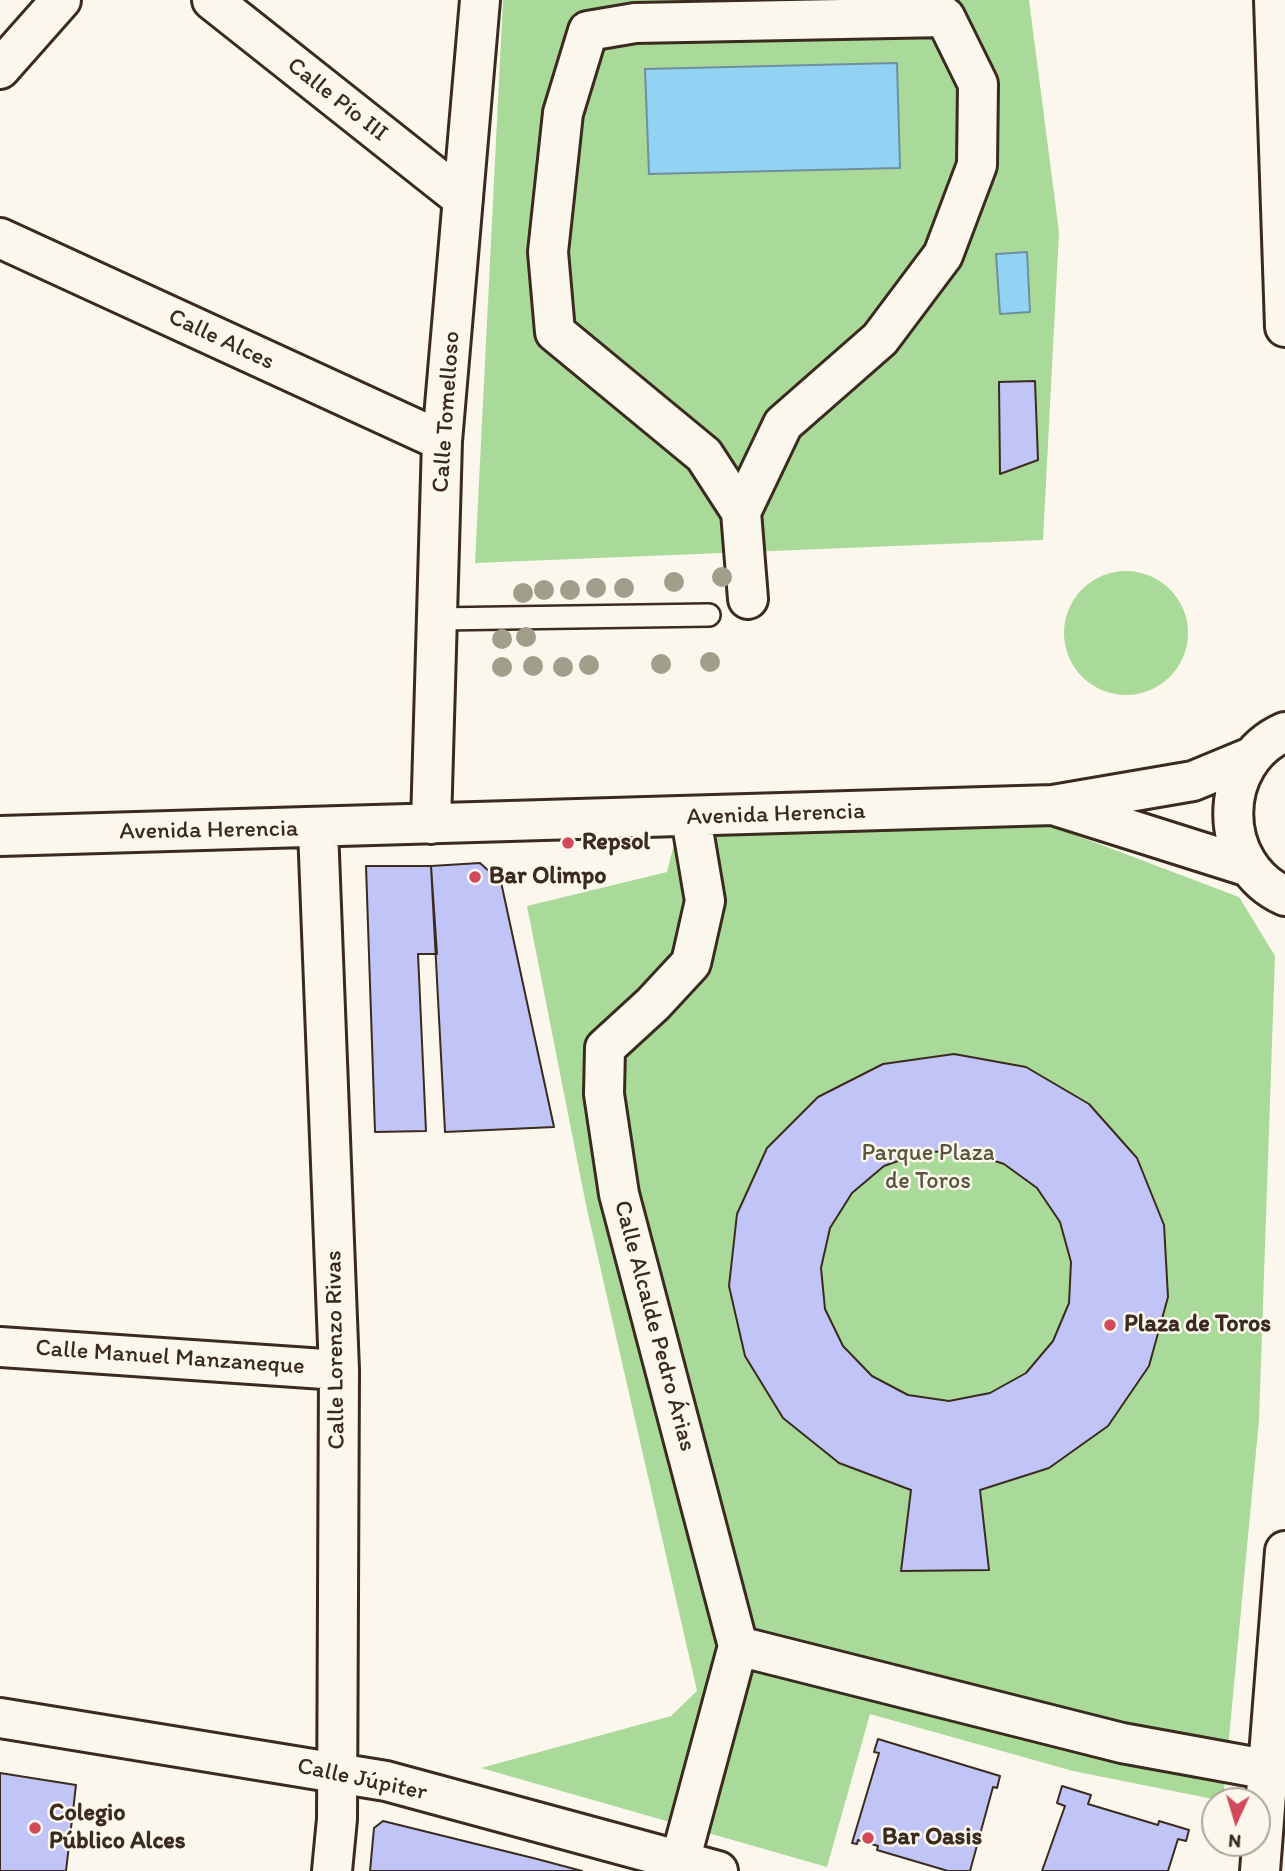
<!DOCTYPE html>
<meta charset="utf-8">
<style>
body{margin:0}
#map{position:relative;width:1285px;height:1871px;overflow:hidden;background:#fbf7ec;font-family:Itim,sans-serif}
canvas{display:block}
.north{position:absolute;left:1201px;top:1787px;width:70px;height:70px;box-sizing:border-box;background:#fbf7ec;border:2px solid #aea59a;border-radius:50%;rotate:184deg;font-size:19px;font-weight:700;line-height:28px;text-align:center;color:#3b2a1e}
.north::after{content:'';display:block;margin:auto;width:24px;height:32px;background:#d1495b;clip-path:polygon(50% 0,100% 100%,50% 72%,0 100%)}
</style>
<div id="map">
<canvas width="1285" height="1871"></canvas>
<div class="north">N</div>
</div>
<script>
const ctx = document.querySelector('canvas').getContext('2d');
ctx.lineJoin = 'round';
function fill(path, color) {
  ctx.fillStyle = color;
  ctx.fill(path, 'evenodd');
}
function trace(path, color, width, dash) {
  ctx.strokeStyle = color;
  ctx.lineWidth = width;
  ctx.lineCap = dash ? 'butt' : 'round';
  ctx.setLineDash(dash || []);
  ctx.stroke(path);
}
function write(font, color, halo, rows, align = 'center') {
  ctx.font = font + ' Itim,sans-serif';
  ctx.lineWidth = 5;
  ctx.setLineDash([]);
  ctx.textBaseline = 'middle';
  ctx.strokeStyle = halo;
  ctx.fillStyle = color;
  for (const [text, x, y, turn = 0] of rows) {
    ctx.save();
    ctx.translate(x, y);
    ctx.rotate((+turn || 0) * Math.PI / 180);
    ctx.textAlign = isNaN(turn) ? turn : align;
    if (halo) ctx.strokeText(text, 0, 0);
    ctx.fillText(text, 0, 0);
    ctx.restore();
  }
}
const green = new Path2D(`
 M 503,0 L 1029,0 L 1059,232 L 1043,540 L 475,563 Z
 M1064 633a62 62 0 1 1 124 0a62 62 0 1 1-124 0Z
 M 1041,822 L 1239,897 L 1275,956 L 1259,1420 L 1223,1801 L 1073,1771 L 870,1714 L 827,1867 L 481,1768 L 671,1716 L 697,1691 L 586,1205 L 527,906 L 667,872 L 676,836 Z`);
const water = new Path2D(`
 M 897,63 L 900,168 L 649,174 L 645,69 Z
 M 1027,252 L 1030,312 L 1000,314 L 996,254 Z`);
const building = new Path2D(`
 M 1035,381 L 1038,460 L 1000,474 L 999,382 Z
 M 480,863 L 501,882 L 554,1127 L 445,1132 L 431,866 Z
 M 366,866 L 431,866 L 437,954 L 418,954 L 426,1131 L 375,1132 Z
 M 954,1054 L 1026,1067 L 1089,1104 L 1137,1158 L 1164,1225 L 1168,1297 L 1149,1366 L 1108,1426 L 1049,1468 L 980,1490 L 989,1570 L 901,1571 L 911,1490 L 839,1463 L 783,1418 L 745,1356 L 729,1286 L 737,1214 L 767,1148 L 818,1097 L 883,1064 ZM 964,1151 L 1004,1164 L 1037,1188 L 1060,1222 L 1071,1262 L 1069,1303 L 1053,1341 L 1026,1373 L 990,1393 L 949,1401 L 908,1395 L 872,1376 L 843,1346 L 825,1309 L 821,1268 L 830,1228 L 852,1193 L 884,1166 L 923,1152 Z
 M 878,1739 L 1000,1776 L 997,1788 L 993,1787 L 970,1871 L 948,1871 L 877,1850 L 878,1846 L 858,1840 L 857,1844 L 852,1843 L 879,1753 L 874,1752 Z
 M 0,1773 L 76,1785 L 66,1871 L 0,1871 Z
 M 1062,1786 L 1091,1795 L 1088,1804 L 1158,1825 L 1159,1821 L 1189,1830 L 1186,1841 L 1178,1839 L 1168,1871 L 1042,1871 L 1065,1806 L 1057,1803 Z
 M 383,1821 L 537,1859 L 582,1871 L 370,1871 L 374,1828 Z`);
const lane = new Path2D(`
 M 437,619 L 709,615`);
const street = new Path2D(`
 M 212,0 L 463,199
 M 1274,0 L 1285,327
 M 0,69 L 61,0
 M 0,238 L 442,441
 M 741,512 L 704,455 L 555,332 L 548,252 L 563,113 L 588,31 L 635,23 L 945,17 L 978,84 L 977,165 L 943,255 L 880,339 L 783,424 L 741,512 L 748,599
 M 1285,732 C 1216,762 1216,865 1285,896
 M 1059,807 L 1249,867
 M 431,824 L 442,441 L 480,0
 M 318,829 L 339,1370 L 337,1819 L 332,1871
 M 0,836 L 1053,805 L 1193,781 L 1251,757
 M 0,1347 L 339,1370
 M 738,1646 L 1122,1743 L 1270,1770
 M 0,1718 L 386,1781 L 718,1871
 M 680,1861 L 738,1646 L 619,1194 L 604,1094 L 605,1048 L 653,1004 L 691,963 L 705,901 L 691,818
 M 1260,1871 L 1285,1551`);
const trees = [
 [722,577],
 [674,582],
 [596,588],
 [624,588],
 [544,590],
 [570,590],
 [523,593],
 [526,637],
 [502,639],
 [710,662],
 [661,664],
 [589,665],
 [533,666],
 [502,667],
 [563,667]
];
const markers = [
 [568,843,7,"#d1495b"],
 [475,877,7,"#d1495b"],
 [1110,1325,7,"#d1495b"],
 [35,1828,7,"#d1495b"],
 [868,1838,7,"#d1495b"]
];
const streetNames = [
 ["Calle Pío III",337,100,38],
 ["Calle Alces",221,340,25],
 ["Calle Tomelloso",447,412,-86],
 ["Avenida Herencia",776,815,-2],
 ["Avenida Herencia",209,831,-1],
 ["Calle Alcalde Pedro Árias",654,1326,75],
 ["Calle Lorenzo Rivas",336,1350,-91],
 ["Calle Manuel Manzaneque",170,1358,4],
 ["Calle Júpiter",362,1780,12]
];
const poiNames = [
 ["Repsol",582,843],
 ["Bar Olimpo",489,877],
 ["Plaza de Toros",1124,1325],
 ["Colegio",49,1814],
 ["Público Alces",49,1842],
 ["Bar Oasis",882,1838]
];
const parkNames = [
 ["Parque Plaza",928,1154],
 ["de Toros",928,1182]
];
fill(green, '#aada9a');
fill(water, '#92d3f3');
trace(water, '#6f8f9e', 2);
fill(building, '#c0c4f6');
trace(building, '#3b2a1e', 2);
trace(lane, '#3b2a1e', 26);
trace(street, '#3b2a1e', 44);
trace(lane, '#fbf7ec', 21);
trace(street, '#fbf7ec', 38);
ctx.fillStyle = '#a19e8c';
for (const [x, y] of trees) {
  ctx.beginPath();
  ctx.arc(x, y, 10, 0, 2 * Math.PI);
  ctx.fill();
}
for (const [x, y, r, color] of markers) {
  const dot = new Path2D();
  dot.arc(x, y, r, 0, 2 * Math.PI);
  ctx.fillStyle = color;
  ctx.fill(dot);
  trace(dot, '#fbf7ec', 2.5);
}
write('24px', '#3b2a1e', '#fbf7ec', streetNames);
write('bold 24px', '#3b2a1e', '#fbf7ec', poiNames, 'left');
write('24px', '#57563d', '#fbf7ec', parkNames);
</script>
